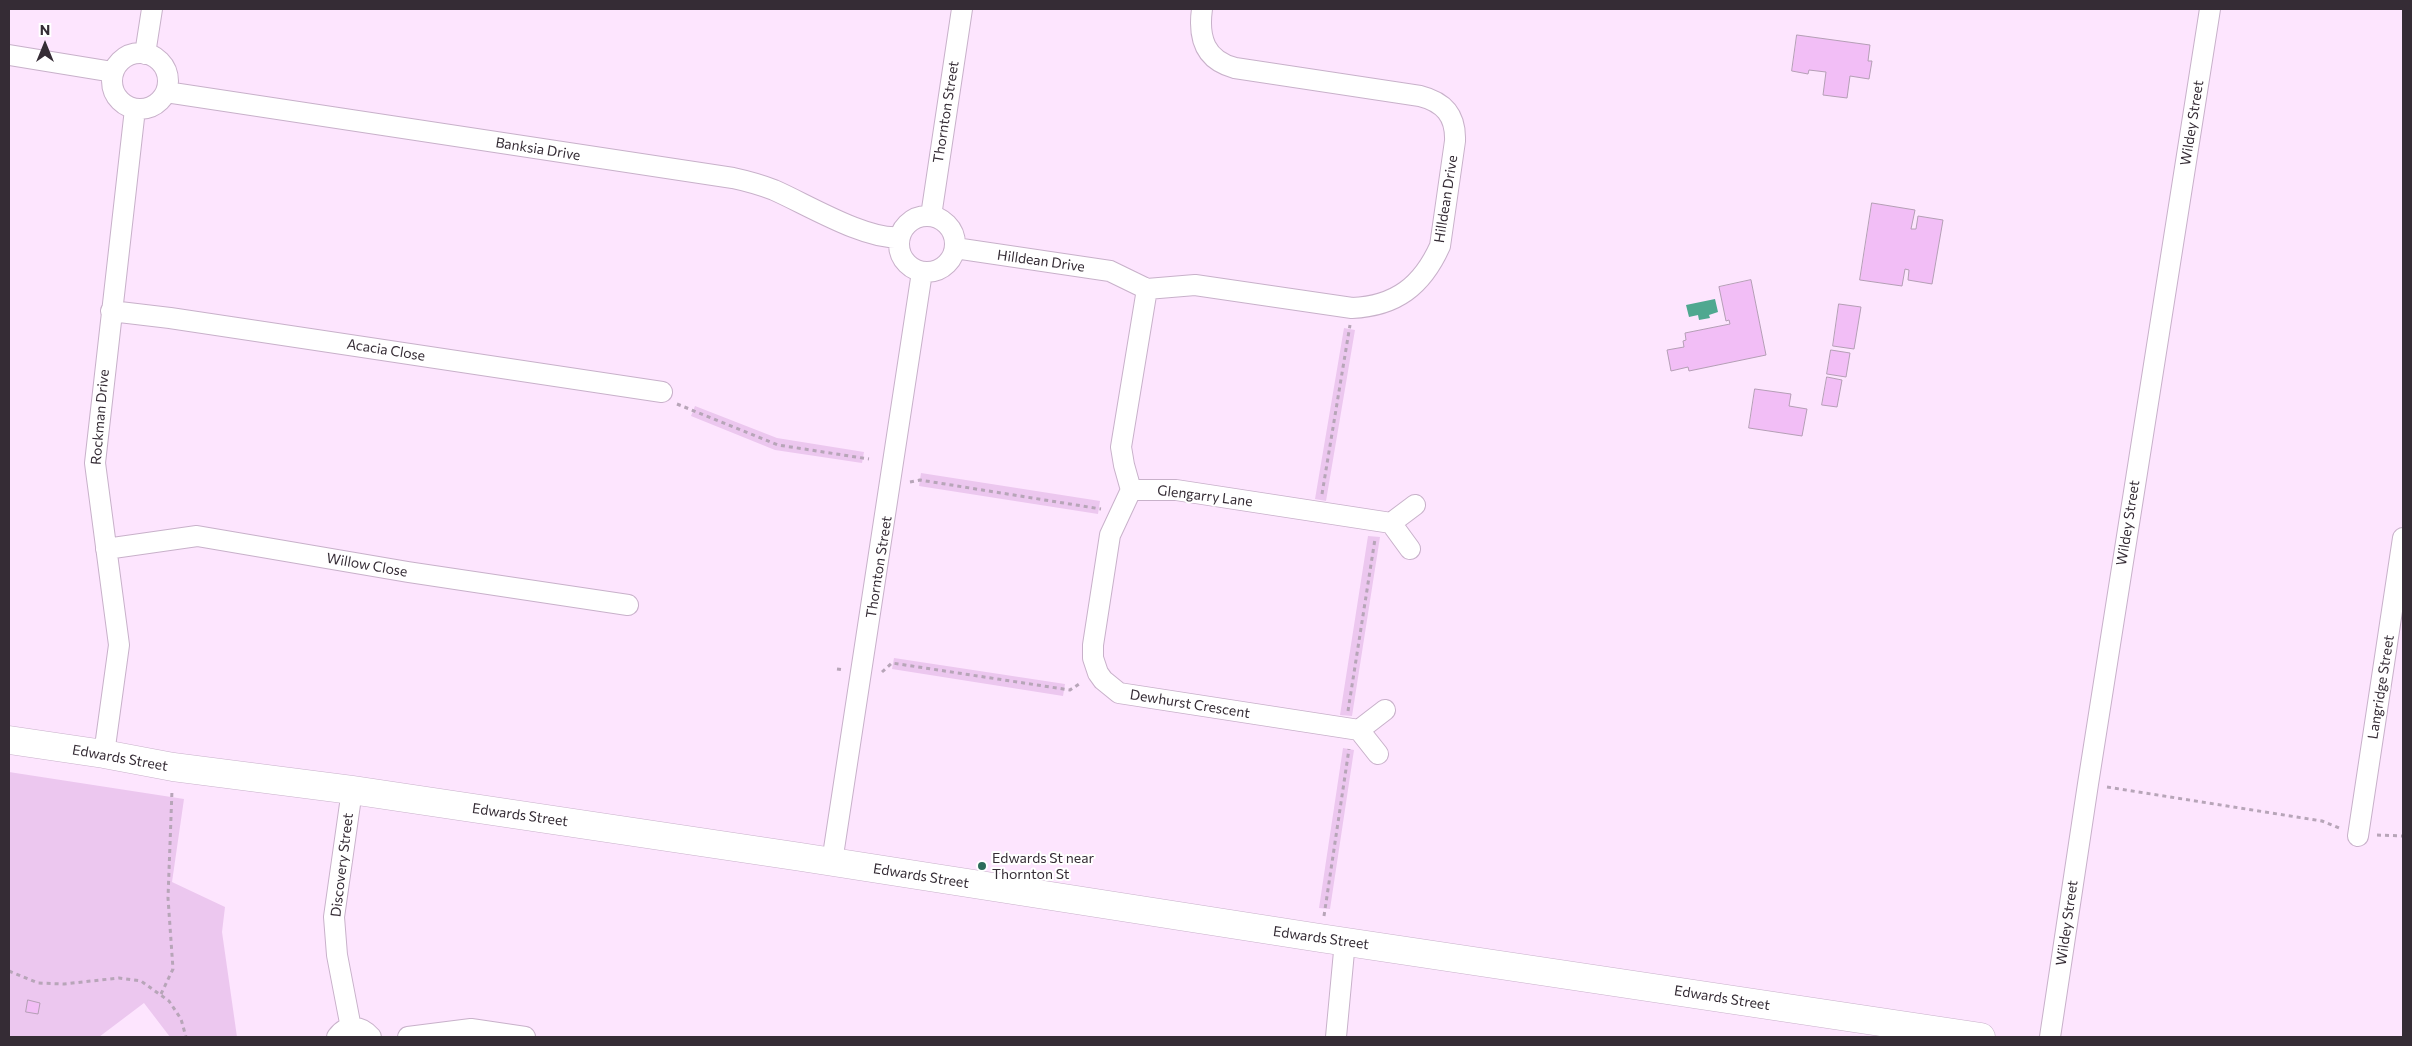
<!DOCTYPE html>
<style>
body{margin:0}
#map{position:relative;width:2412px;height:1046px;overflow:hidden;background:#fde5fe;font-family:Commissioner,sans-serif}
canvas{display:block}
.frame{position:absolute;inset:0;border:10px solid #352c35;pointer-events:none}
.north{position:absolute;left:20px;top:20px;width:50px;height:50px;-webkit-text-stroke:4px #fff;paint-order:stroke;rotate:0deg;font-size:14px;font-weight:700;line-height:20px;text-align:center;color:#352c35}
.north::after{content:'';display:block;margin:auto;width:18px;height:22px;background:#352c35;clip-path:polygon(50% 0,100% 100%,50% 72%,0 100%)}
</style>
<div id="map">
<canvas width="2412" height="1046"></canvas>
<div class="frame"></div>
<div class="north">N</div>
</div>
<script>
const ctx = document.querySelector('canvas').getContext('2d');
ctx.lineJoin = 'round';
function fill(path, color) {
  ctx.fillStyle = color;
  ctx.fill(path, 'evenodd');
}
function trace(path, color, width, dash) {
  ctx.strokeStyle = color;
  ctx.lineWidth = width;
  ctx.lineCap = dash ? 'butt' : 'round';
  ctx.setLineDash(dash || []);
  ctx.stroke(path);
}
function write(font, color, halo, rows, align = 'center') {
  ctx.font = font + ' Commissioner,sans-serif';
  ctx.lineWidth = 4;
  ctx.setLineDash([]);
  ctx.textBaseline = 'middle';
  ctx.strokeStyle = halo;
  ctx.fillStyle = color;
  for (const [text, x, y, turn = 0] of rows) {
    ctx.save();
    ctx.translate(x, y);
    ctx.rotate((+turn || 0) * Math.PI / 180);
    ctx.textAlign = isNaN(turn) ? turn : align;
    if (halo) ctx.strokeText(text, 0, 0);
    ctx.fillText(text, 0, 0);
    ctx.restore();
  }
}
const green = new Path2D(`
 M 1344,328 L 1355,330 L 1326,501 L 1315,499 Z
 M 695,406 L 777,438 L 864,452 L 862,463 L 775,450 L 691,416 Z
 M 921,473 L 1100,501 L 1098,514 L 919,486 Z
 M 1368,536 L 1380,537 L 1352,716 L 1340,715 Z
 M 894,658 L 1065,684 L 1063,696 L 892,669 Z
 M 1343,748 L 1354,750 L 1330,909 L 1319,908 Z
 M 9,772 L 184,799 L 172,882 L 225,907 L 222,932 L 237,1037 L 170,1037 L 144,1003 L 99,1037 L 9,1037 Z`);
const water = new Path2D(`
 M 1715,299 L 1718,312 L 1709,315 L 1710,318 L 1699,320 L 1698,315 L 1689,317 L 1686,305 Z`);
const building = new Path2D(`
 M 1797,35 L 1870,45 L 1868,61 L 1872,61 L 1869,79 L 1850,76 L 1847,98 L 1823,95 L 1826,72 L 1809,70 L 1808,74 L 1792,71 Z
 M 1872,203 L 1915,210 L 1911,229 L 1916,229 L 1918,216 L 1943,220 L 1932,284 L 1908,280 L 1909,270 L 1905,269 L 1902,286 L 1860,280 Z
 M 1751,280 L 1766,355 L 1689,371 L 1688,367 L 1671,371 L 1667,350 L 1684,347 L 1683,341 L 1686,340 L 1685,333 L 1730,324 L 1729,320 L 1726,321 L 1719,287 Z
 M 1839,304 L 1861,307 L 1854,349 L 1833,346 Z
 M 1831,350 L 1850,353 L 1846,377 L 1827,374 Z
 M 1827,377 L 1842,380 L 1837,407 L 1822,405 Z
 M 1755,389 L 1791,394 L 1789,406 L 1807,409 L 1802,436 L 1749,428 Z
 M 28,1000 L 40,1003 L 38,1014 L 26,1012 Z`);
const path = new Path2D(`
 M 677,404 L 778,445 L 869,459
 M 910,482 L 920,480 L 1101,509
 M 1322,494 L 1350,325
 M 837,669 L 844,670
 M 882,672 L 892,663 L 1070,690 L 1082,682
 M 1348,711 L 1375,539
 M 2107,787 L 2322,821 L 2339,828
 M 2377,835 L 2403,836
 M 1324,916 L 1349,749
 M 9,971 L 38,983 L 64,984 L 119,978 L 141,981 L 169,1001 L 181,1019 L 186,1037
 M 161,994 L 173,969 L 168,898 L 172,790`);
const minor = new Path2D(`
 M112 81a28 28 0 1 1 56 0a28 28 0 1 1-56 0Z
 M 145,54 L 152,9
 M 9,55 L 113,72
 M 166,92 L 733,178 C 747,181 761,185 774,190 C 806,204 867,241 900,237
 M899 244a28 28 0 1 1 56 0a28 28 0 1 1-56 0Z
 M 931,216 L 962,9
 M 955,248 L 1110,271 L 1147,289 L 1195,285 L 1352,308 C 1396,306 1422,286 1440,246 L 1455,141 C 1456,116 1444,102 1420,96 L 1235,68 C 1205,60 1198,38 1202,9
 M 1147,289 L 1121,447 L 1124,465 L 1131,490 L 1110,535 L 1093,645 L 1093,658 L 1098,673 L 1103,680 L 1119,693 L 1359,730
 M 111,311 L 170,318 L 662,392
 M 1131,490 L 1176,490 L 1391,523
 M 106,549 L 197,536 L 408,572 L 628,605
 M 1410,549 L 1391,523 L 1415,505
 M 104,754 L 119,645 L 95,463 L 135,109
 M 1378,754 L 1359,730 L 1385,710
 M 2358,836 L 2403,538
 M 832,862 L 922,272
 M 351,1028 L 337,955 L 334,917 L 352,790
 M 337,1037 C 347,1024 361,1025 371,1037
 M 408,1037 L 471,1029 L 525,1037
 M 1336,1037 L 1345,941
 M 2050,1037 L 2088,784 L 2210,9`);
const secondary = new Path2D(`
 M 9,740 L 104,754 L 173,767 L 352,790 L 801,857 L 1320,938 L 1981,1037`);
const markers = [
 [982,866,5,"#2c6c5b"]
];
const streetNames = [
 ["Thornton Street",946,112,-81],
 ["Wildey Street",2192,123,-81],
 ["Banksia Drive",538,149,9],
 ["Hilldean Drive",1446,199,-81],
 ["Hilldean Drive",1041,261,8],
 ["Acacia Close",386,350,9],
 ["Rockman Drive",100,417,-85],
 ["Glengarry Lane",1205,496,7],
 ["Wildey Street",2128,523,-81],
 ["Willow Close",367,565,10],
 ["Thornton Street",879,567,-81],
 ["Langridge Street",2381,687,-81],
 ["Dewhurst Crescent",1190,704,9],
 ["Edwards Street",120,758,10],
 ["Edwards Street",520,815,8],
 ["Discovery Street",342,865,-83],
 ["Edwards Street",921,876,9],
 ["Wildey Street",2067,923,-82],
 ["Edwards Street",1321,938,8],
 ["Edwards Street",1722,998,9]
];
const poiNames = [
 ["Edwards St near",992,858],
 ["Thornton St",992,874]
];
fill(green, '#ecc7ef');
fill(water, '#4fa890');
fill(building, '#f2bef6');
trace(building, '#b49eb5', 1);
trace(minor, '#c8b1ca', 22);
trace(secondary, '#c8b1ca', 29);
trace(path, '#b7a5b8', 3, [4, 4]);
trace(minor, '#fff', 20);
trace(secondary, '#fff', 28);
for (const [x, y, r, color] of markers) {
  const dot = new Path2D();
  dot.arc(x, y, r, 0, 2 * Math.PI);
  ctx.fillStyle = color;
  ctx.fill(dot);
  trace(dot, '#fff', 2);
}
write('14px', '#352c35', '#fff', streetNames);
write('14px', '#352c35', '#fff', poiNames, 'left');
</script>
